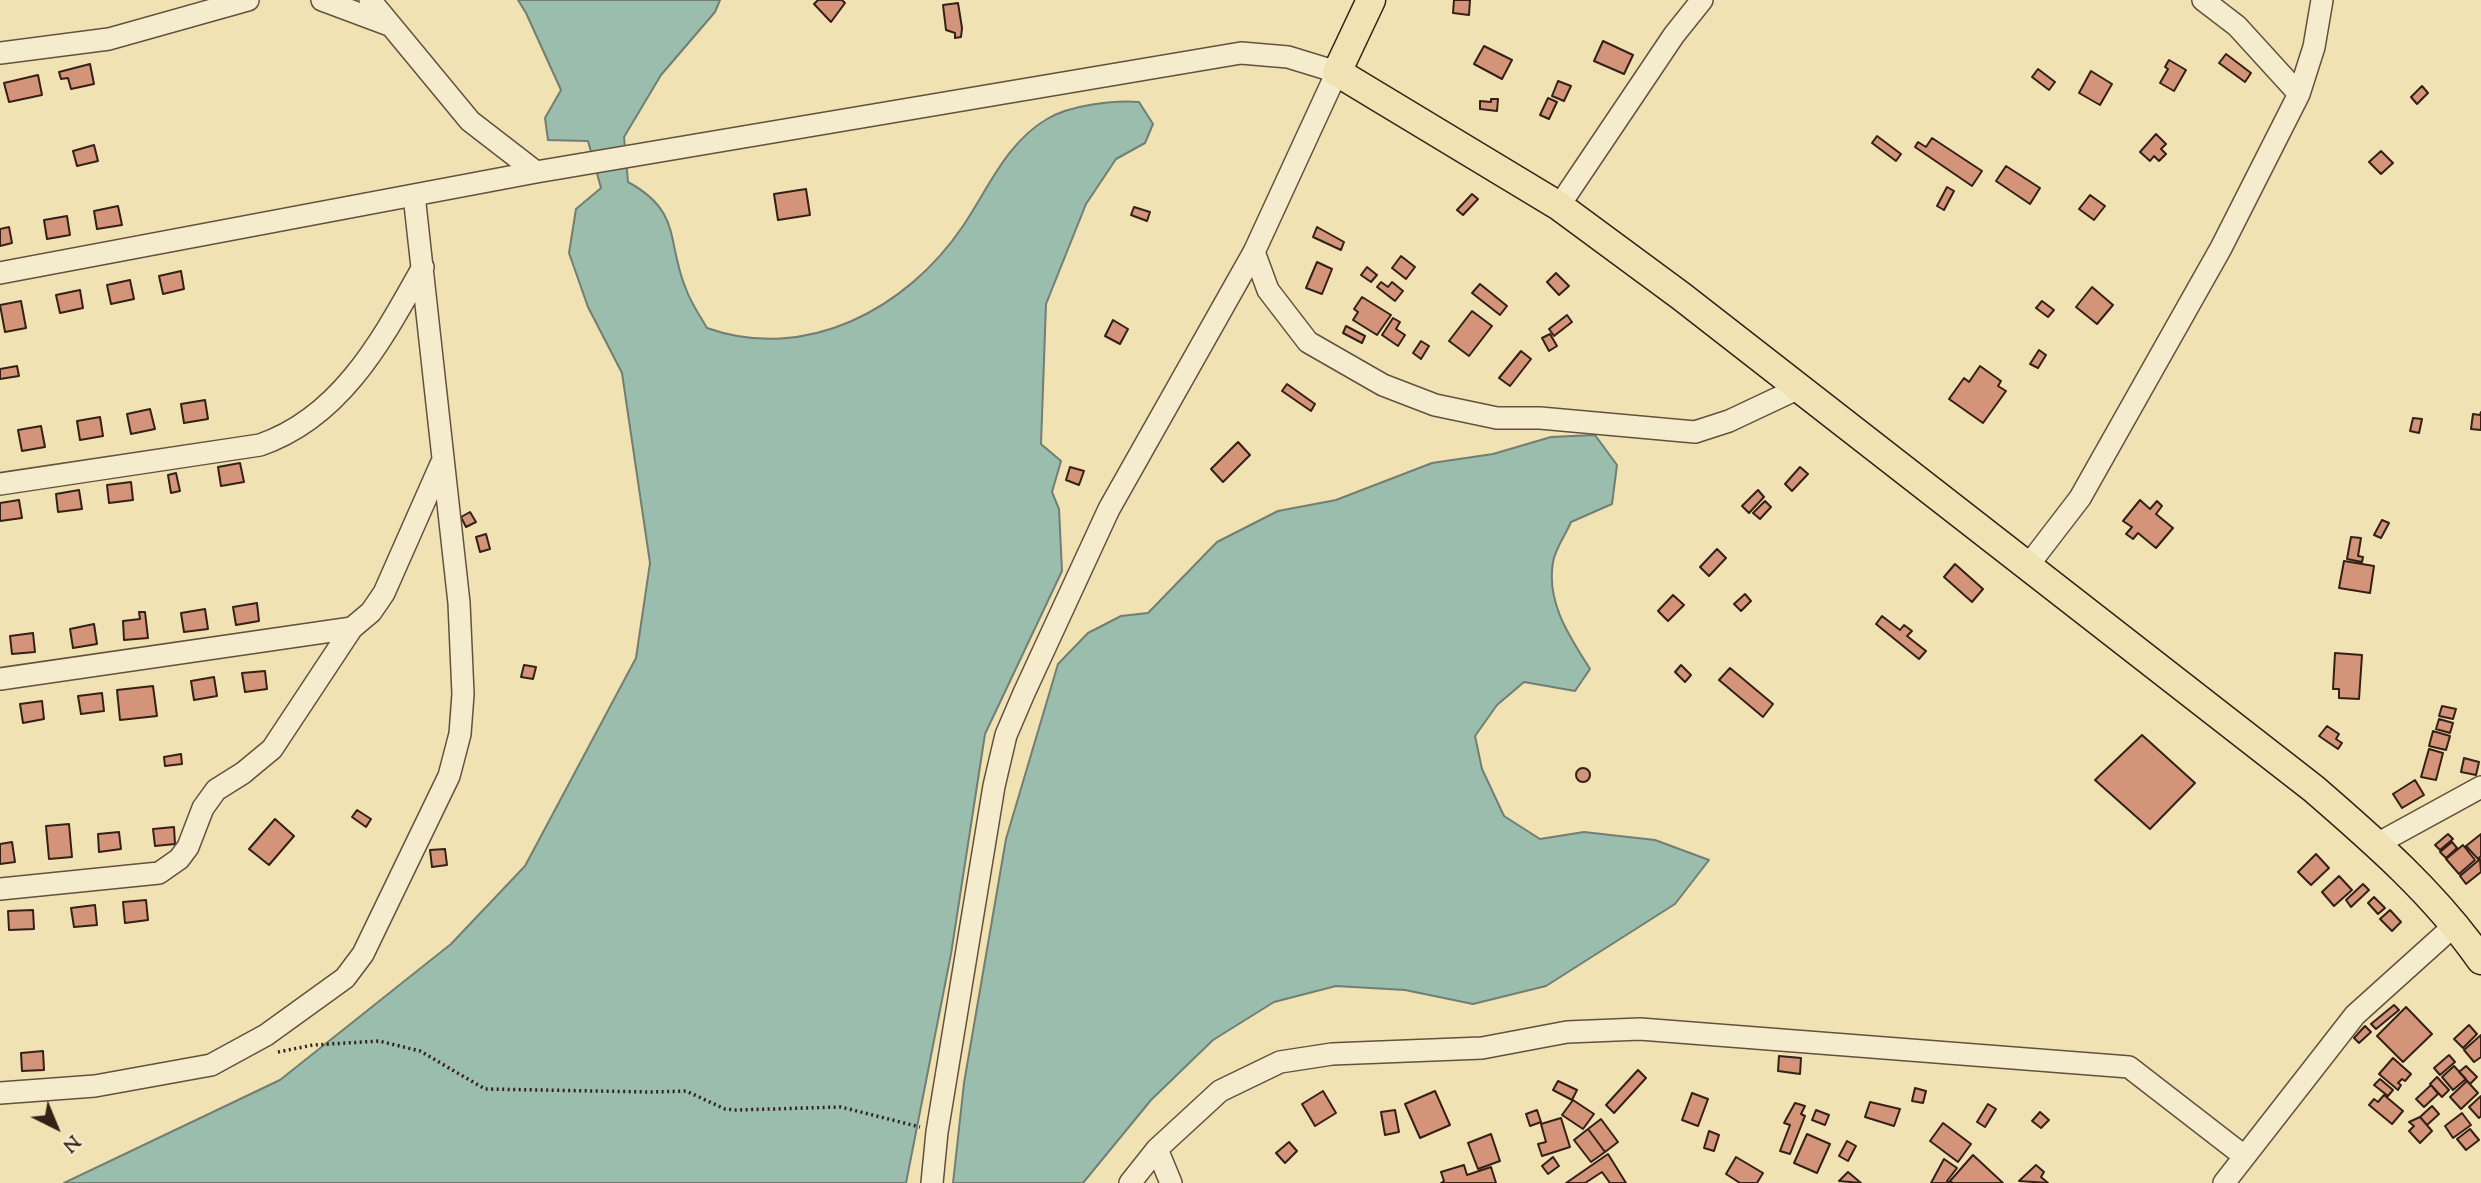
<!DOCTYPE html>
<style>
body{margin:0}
#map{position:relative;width:2481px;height:1183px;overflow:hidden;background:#f0e2b3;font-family:"Sorts Mill Goudy",serif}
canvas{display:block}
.north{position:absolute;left:21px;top:1092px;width:70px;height:70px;-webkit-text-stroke:5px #f5ecce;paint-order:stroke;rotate:137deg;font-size:19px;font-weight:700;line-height:28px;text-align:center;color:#352017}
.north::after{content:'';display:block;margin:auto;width:24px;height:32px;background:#352017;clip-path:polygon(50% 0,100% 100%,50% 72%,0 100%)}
</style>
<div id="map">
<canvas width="2481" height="1183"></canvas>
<div class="north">N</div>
</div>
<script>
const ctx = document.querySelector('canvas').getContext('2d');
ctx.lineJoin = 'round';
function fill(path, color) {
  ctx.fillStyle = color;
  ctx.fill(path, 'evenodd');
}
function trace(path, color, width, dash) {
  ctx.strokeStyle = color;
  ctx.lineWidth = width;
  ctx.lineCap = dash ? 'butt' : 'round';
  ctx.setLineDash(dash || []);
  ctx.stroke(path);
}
const water = new Path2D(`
 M 518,0 L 720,0 L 715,12 L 661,75 L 624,137 L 628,182 C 683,212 666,242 686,289 C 691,303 700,316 707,328 C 806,363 907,309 963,226 C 988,189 1006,143 1047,119 C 1070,105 1114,100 1139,102 L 1153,124 L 1145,143 L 1116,159 L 1086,204 L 1046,304 L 1041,444 L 1061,461 L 1052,492 L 1059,509 L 1062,571 L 985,734 L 951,954 L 906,1183 L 64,1183 L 280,1080 L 451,944 L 525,866 L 636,658 L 650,563 L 622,373 L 588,307 L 569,253 L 576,209 L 601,188 L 588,141 L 548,140 L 545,118 L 561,90 L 526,13 Z
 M 1595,435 L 1617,465 L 1612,504 L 1571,522 C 1566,534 1555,549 1553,562 C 1546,603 1570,637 1590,669 L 1575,691 L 1524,682 L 1497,705 L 1475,736 L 1482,769 L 1504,816 L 1540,839 L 1584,832 L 1655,840 L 1709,860 L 1675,904 L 1546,986 L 1473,1004 L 1405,990 L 1336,986 L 1274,1002 L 1213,1040 L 1151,1100 L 1083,1183 L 953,1183 L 964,1083 L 1006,839 L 1058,664 L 1088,633 L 1121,616 L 1148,613 L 1217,542 L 1278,511 L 1336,500 L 1432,463 L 1493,454 L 1551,437 Z`);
const building = new Path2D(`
 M 818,0 L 842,0 L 845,3 L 831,22 L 814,4 Z
 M 1454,0 L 1470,0 L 1469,15 L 1453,13 Z
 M 958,3 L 962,28 L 961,37 L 955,38 L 955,33 L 946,30 L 943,5 Z
 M 1603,41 L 1633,55 L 1624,74 L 1594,61 Z
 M 1484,46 L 1512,60 L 1502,79 L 1474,64 Z
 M 2226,54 L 2251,73 L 2245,82 L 2219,63 Z
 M 2169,60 L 2186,70 L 2174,91 L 2160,83 L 2168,69 L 2165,67 Z
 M 90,64 L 94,84 L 71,89 L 68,78 L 61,79 L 59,72 Z
 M 2038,69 L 2055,82 L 2049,90 L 2032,77 Z
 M 2091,71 L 2112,84 L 2100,105 L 2079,93 Z
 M 38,75 L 42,95 L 9,102 L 4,83 Z
 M 1558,81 L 1571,86 L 1564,101 L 1552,96 Z
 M 2422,86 L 2428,93 L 2417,104 L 2411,97 Z
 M 1548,98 L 1557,102 L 1549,119 L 1540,115 Z
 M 1491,99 L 1498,99 L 1497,111 L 1480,109 L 1480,101 L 1491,102 Z
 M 2156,134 L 2166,144 L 2161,149 L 2166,154 L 2159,161 L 2154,156 L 2150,161 L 2140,152 Z
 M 1877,136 L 1901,154 L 1896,161 L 1872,143 Z
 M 1932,138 L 1982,171 L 1972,186 L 1915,147 L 1918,142 L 1926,147 Z
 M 94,145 L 98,161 L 77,166 L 73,151 Z
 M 2381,151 L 2393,163 L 2381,174 L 2369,162 Z
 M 2006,166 L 2040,188 L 2030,204 L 1996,181 Z
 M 1947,187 L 1954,191 L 1944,210 L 1937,206 Z
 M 806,189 L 810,215 L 778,220 L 774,194 Z
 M 1472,194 L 1478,199 L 1463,215 L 1457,210 Z
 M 2090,195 L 2105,206 L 2094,220 L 2079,209 Z
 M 118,206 L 122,225 L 97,229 L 94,211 Z
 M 1134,207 L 1150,212 L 1147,221 L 1131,215 Z
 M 67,216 L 70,235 L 47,239 L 44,220 Z
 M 9,227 L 12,243 L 0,246 L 0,229 Z
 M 1317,227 L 1344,242 L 1341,250 L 1313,237 Z
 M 1401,256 L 1415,267 L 1406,279 L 1392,268 Z
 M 1317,262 L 1332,269 L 1322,294 L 1306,288 Z
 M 1367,267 L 1377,275 L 1371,282 L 1361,275 Z
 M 181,271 L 184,289 L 163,294 L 159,276 Z
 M 1556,273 L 1569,286 L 1559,295 L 1547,282 Z
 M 130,280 L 134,299 L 111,304 L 107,285 Z
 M 1381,282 L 1388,287 L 1392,282 L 1403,291 L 1395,301 L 1377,287 Z
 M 1480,284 L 1507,306 L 1500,315 L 1472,293 Z
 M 2092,287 L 2113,305 L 2097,324 L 2076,307 Z
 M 80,290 L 83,308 L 60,313 L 56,295 Z
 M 1362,297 L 1391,315 L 1377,335 L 1353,320 L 1358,312 L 1354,309 Z
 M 21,301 L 26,328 L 5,332 L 0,305 Z
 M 2042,301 L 2054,310 L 2048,317 L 2036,308 Z
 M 1472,311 L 1492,326 L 1469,356 L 1449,341 Z
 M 1567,315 L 1572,322 L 1554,336 L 1549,329 Z
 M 1393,318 L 1400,322 L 1396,329 L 1405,335 L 1398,346 L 1382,335 Z
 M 1113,320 L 1128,329 L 1120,344 L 1105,336 Z
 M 1346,326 L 1365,336 L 1362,343 L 1343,333 Z
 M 1550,334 L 1557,346 L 1549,351 L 1542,338 Z
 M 1421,341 L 1429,346 L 1421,359 L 1413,353 Z
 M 2039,350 L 2046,355 L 2038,368 L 2030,364 Z
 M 1521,351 L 1531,359 L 1510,386 L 1499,378 Z
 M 17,366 L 19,376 L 0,379 L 0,369 Z
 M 1980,366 L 2001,381 L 1998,386 L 2006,391 L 1983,423 L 1949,399 L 1964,378 L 1969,382 Z
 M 1287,384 L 1315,404 L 1311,411 L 1282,391 Z
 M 205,400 L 208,419 L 184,423 L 181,404 Z
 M 150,409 L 155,429 L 131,434 L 127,414 Z
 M 2481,412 L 2481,430 L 2471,429 L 2473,414 L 2480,415 Z
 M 100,417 L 103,436 L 80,440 L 77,421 Z
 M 2413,418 L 2422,419 L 2419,433 L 2410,431 Z
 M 41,426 L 45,447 L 22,451 L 18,430 Z
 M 1238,442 L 1250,455 L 1223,482 L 1211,469 Z
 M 240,463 L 244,482 L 221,486 L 218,467 Z
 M 1070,467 L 1084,471 L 1079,485 L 1066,480 Z
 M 1800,467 L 1808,474 L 1792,491 L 1785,484 Z
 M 176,473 L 180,491 L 171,493 L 168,475 Z
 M 131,482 L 133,500 L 109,503 L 107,485 Z
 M 79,490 L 82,509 L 58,512 L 56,494 Z
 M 1758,490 L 1764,497 L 1749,513 L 1742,506 Z
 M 19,500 L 22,518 L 0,521 L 0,503 Z
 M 2140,500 L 2150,509 L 2157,501 L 2162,506 L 2156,514 L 2173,528 L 2156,548 L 2138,533 L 2133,539 L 2126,534 L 2132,527 L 2123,521 Z
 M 1765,501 L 1771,507 L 1760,519 L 1753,513 Z
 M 470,512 L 476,522 L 466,527 L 461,517 Z
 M 2382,520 L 2389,523 L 2381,538 L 2374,535 Z
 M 486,534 L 490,549 L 480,552 L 476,537 Z
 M 2351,537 L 2361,538 L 2358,556 L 2363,557 L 2362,562 L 2347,559 Z
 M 1717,549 L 1726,558 L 1709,576 L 1700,567 Z
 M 2344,561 L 2374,566 L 2370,593 L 2339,588 Z
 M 1955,564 L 1983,589 L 1972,602 L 1944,577 Z
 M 1745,594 L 1751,601 L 1741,611 L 1734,604 Z
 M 1673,595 L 1684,605 L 1668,621 L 1658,611 Z
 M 257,603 L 259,621 L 236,625 L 233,607 Z
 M 205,609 L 208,629 L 184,632 L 181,613 Z
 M 139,612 L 145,612 L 148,638 L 124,640 L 123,621 L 140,619 Z
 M 1882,616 L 1900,630 L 1904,625 L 1912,631 L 1907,636 L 1926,651 L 1919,659 L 1876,624 Z
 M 94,624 L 97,644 L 73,648 L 70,629 Z
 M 33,633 L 35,652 L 12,654 L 10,636 Z
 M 2335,653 L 2362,655 L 2359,699 L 2339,698 L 2339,689 L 2333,689 Z
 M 524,665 L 536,667 L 533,679 L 521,677 Z
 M 1681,665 L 1691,675 L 1685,682 L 1675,672 Z
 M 1730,668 L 1773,704 L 1763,717 L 1719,680 Z
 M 265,671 L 267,689 L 245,692 L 242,673 Z
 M 214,677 L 217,696 L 194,700 L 191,681 Z
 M 153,686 L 157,716 L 120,720 L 117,690 Z
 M 102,693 L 104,711 L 81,714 L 78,696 Z
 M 42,701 L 44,719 L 23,723 L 20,704 Z
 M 2442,706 L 2456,709 L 2453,719 L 2439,716 Z
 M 2439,719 L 2453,723 L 2450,733 L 2436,729 Z
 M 2327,726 L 2339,734 L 2336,739 L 2342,743 L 2338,749 L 2319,736 Z
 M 2433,731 L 2450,736 L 2446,750 L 2429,746 Z
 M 2142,735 L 2195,783 L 2150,829 L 2095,780 Z
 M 2429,749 L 2443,753 L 2436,780 L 2421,777 Z
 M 181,754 L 182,764 L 165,766 L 164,757 Z
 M 2464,758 L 2479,762 L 2476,775 L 2461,772 Z
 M1576 775a7 7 0 1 1 14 0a7 7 0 1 1-14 0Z
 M 2415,780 L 2424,795 L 2402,808 L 2393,794 Z
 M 357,810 L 371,819 L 366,827 L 352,817 Z
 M 275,819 L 294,836 L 269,865 L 249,849 Z
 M 69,824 L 72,857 L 49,859 L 46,826 Z
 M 174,827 L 175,844 L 155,846 L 153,829 Z
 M 119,832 L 121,849 L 99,852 L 98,834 Z
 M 2448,834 L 2453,839 L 2440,850 L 2435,845 Z
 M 2481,834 L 2481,856 L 2478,859 L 2466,846 Z
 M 12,842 L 15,862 L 0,864 L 0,844 Z
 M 2452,842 L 2457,848 L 2446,858 L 2440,852 Z
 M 2463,845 L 2475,860 L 2459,874 L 2446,859 Z
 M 445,849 L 447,865 L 432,867 L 430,850 Z
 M 2316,854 L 2329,868 L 2311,885 L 2298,872 Z
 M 2480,859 L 2481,872 L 2466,884 L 2460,876 Z
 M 2339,876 L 2352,890 L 2334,906 L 2322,892 Z
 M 2363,884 L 2369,890 L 2351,907 L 2346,900 Z
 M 2374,897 L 2385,908 L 2378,914 L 2368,903 Z
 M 146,900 L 148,920 L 125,923 L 123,902 Z
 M 95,905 L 97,925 L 74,927 L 71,908 Z
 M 33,910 L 34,929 L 9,930 L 8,911 Z
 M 2390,910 L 2401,922 L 2392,931 L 2380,919 Z
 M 2394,1005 L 2399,1010 L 2376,1029 L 2371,1024 Z
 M 2406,1007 L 2432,1034 L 2403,1062 L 2377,1036 Z
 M 2469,1025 L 2477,1034 L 2463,1048 L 2454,1039 Z
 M 2365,1026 L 2371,1032 L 2359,1043 L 2354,1038 Z
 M 2481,1035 L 2481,1057 L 2474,1062 L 2464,1050 Z
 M 43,1051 L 44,1070 L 22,1071 L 21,1053 Z
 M 2449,1055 L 2455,1062 L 2440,1075 L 2434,1068 Z
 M 1779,1056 L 1801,1058 L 1800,1074 L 1778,1071 Z
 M 2393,1058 L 2411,1074 L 2405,1081 L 2402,1079 L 2398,1083 L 2401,1085 L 2398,1090 L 2379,1074 Z
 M 2454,1066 L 2466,1079 L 2453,1090 L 2442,1077 Z
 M 2466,1066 L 2477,1077 L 2470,1084 L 2459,1072 Z
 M 1638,1070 L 1646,1078 L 1614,1113 L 1606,1105 Z
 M 2437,1077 L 2449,1090 L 2442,1097 L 2430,1084 Z
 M 2380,1079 L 2393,1090 L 2388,1096 L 2374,1085 Z
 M 1558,1081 L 1577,1090 L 1572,1100 L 1553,1090 Z
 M 2467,1081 L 2478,1093 L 2461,1109 L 2450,1097 Z
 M 2431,1085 L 2438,1094 L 2424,1107 L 2416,1099 Z
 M 1915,1088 L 1926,1091 L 1923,1103 L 1912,1101 Z
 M 1323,1091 L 1336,1113 L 1315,1126 L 1302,1104 Z
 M 1435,1091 L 1450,1125 L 1420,1138 L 1405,1104 Z
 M 1692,1093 L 1708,1099 L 1698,1126 L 1682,1120 Z
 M 2384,1095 L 2403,1111 L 2392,1124 L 2369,1105 L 2374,1099 L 2378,1102 Z
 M 2481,1096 L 2481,1116 L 2479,1118 L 2469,1107 Z
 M 1573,1100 L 1594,1114 L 1583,1129 L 1562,1115 Z
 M 1870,1102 L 1900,1109 L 1894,1126 L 1865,1117 Z
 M 1795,1103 L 1805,1106 L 1801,1114 L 1805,1116 L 1790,1154 L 1780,1151 L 1790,1125 L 1784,1123 Z
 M 1988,1104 L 1996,1109 L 1985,1127 L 1977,1122 Z
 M 2432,1106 L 2439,1114 L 2427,1125 L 2420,1117 Z
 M 1395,1110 L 1399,1132 L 1385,1135 L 1381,1112 Z
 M 1537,1110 L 1541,1122 L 1530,1126 L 1526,1114 Z
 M 1816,1110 L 1829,1115 L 1825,1125 L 1812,1120 Z
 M 2040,1112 L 2049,1120 L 2041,1128 L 2032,1121 Z
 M 2462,1113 L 2471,1125 L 2453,1138 L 2445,1126 Z
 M 2420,1117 L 2432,1131 L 2420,1143 L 2409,1131 L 2414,1126 L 2409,1122 Z
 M 1561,1118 L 1570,1147 L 1542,1156 L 1538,1144 L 1546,1142 L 1541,1124 Z
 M 1601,1119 L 1618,1142 L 1605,1152 L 1588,1129 Z
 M 1943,1123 L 1971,1144 L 1958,1162 L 1930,1141 Z
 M 1588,1129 L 1605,1152 L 1591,1162 L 1574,1140 Z
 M 2470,1129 L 2479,1140 L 2466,1150 L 2457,1139 Z
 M 1709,1131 L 1719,1135 L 1714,1151 L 1704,1148 Z
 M 1491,1134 L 1500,1161 L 1478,1169 L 1468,1143 Z
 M 1807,1134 L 1830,1144 L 1817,1173 L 1794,1163 Z
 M 1847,1141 L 1856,1146 L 1848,1161 L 1839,1156 Z
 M 1289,1142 L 1297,1151 L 1285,1163 L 1276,1153 Z
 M 1608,1154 L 1626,1183 L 1610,1183 L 1602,1172 L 1585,1183 L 1566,1183 Z
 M 1973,1155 L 2003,1183 L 1953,1183 L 1950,1181 Z
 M 1553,1157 L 1559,1166 L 1548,1174 L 1542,1166 Z
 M 1736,1157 L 1763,1173 L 1757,1183 L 1740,1183 L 1726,1174 Z
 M 1944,1159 L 1957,1168 L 1947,1181 L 1950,1183 L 1931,1183 Z
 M 1464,1165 L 1467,1175 L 1491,1167 L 1496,1183 L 1441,1183 L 1444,1181 L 1441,1172 Z
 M 2036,1165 L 2044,1172 L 2041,1177 L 2048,1183 L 2019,1181 Z
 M 1848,1172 L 1861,1183 L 1839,1181 Z`);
const path = new Path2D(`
 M 278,1052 L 313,1045 L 379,1041 L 420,1051 L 485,1089 L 651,1092 L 686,1091 L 725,1109 L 736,1110 L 841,1107 L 920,1127`);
const minor = new Path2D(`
 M 322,0 L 389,25
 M 370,0 L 470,121 L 536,172
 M 2203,0 L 2237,26 L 2299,94
 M 0,53 L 109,39 L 248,0
 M 1559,206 L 1674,35 L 1702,0
 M 1254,252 L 1268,290 L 1308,342 L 1383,385 L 1435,405 L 1497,418 L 1540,418 L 1695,432 L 1729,421 L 1797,389
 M 0,273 L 536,172 L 1241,53 L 1288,57 L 1337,72 L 1254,252 L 1109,509 L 1024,693 L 1006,735 L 994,786 L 937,1132 L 932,1183
 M 0,484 L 260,445 C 342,417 383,338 423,267
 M 2027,567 L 2080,498 L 2221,248 L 2299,94 L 2314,47 L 2322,0
 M 0,679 L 352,628
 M 2377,844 L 2481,787
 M 0,889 L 159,873 L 179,859 L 188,847 L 203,808 L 216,790 L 243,773 L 272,749 L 352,628 L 371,612 L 384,593 L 441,464
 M 0,1093 L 95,1086 L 211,1065 L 266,1035 L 345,978 L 363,954 L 449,776 L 460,734 L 463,694 L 459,603 L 414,195
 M 1157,1149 L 1171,1183
 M 1130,1183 L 1157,1149 L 1220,1091 L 1280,1062 L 1332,1054 L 1482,1048 L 1567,1032 L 1640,1029 L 2129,1067 L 2244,1156
 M 2224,1183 L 2355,1015 L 2456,924`);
const major = new Path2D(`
 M 1371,0 L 1337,72 L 1559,206 L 1681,296 L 2314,789 C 2374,841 2435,894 2481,960`);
fill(water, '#9abdae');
trace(water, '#727e72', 2);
fill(building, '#d39479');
trace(building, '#352017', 2);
trace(minor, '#64503e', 24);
trace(major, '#352017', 31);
trace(path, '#352017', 3.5, [2, 3.5]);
trace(minor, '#f5ecce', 21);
trace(major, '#f0e2b3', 28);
</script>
